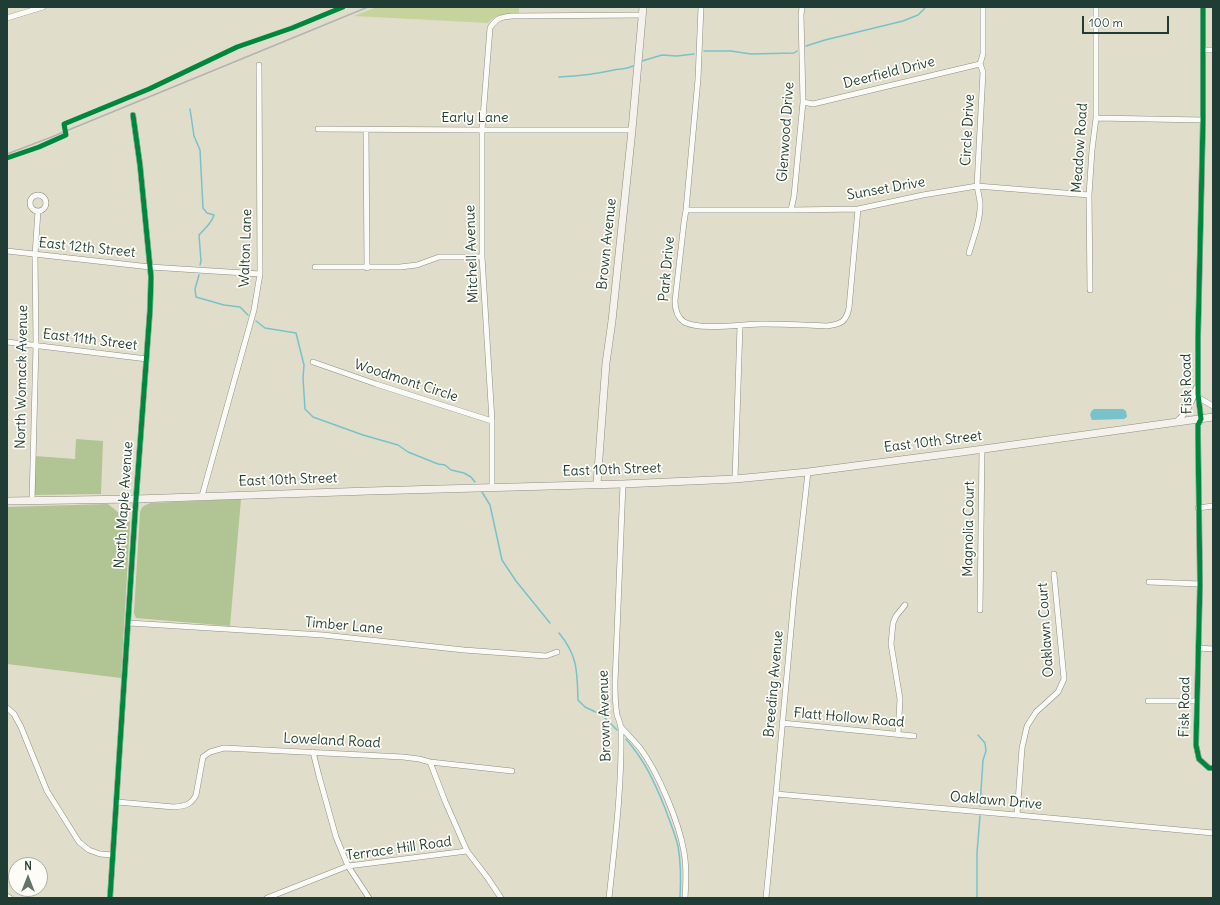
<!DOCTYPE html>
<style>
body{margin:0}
#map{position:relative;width:1220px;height:905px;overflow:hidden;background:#e1ddcb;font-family:Delius,sans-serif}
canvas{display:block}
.frame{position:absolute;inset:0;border:8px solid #1f3d34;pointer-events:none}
.north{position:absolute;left:8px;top:857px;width:40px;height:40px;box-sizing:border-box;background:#fdfcf7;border:1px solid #a4b0a9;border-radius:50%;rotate:0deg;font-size:11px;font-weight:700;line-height:16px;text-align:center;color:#1f3d34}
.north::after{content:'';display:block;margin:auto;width:14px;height:18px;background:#637569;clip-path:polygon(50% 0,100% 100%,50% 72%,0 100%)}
.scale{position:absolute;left:1082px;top:16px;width:87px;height:18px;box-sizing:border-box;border:2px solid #1f3d34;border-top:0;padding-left:5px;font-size:12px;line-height:14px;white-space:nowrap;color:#1f3d34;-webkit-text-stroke:3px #fdfcf7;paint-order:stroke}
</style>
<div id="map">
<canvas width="1220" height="905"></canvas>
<div class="frame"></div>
<div class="north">N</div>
<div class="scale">100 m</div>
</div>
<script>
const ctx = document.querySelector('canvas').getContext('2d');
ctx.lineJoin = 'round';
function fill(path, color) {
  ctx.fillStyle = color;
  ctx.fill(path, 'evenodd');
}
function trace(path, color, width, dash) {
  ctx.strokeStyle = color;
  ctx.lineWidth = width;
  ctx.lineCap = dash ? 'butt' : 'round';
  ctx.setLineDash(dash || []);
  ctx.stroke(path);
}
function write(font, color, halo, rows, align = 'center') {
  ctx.font = font + ' Delius,sans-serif';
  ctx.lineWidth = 3.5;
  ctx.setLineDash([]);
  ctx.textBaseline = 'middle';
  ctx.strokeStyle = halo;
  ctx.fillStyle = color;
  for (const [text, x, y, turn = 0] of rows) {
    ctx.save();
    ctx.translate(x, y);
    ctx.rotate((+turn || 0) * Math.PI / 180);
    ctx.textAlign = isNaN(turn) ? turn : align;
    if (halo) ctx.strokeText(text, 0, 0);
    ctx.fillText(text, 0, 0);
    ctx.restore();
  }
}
const green = new Path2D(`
 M 377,7 L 519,7 L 519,14 C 508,14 496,13 488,23 L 354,16 Z`);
const forest = new Path2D(`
 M 76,439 L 103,441 L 101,494 L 34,495 L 35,456 L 75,459 Z
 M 241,499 L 230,626 L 136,618 L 134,613 L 140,512 C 142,506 145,505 151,503 Z
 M 108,504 L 130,522 L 121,678 L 7,664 L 7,507 Z`);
const water = new Path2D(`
 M 1094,409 L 1123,409 L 1126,411 L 1127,417 L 1124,419 L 1092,420 C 1090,416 1089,412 1094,409 Z`);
const stream = new Path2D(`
 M 806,46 L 825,40 L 903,21 L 918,15 L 926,7
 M 704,51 L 731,51 L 751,54 L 794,53 L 797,51
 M 642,61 L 662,55 L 677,56 L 694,54
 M 559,77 C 578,76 596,74 614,70 C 620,69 627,69 633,66
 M 190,109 L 194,136 L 200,150 L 203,208 L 207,213 L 214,215 C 212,223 205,228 199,235 L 201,261 L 200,265
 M 199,275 L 195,289 L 196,297 L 224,305 L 240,307 L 248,315
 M 256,321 L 265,328 L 296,333 L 304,365 L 303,378 L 305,409 L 313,417 L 363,435 L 398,445 L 408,452 L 438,464 L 445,465 L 451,470 L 464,473 L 471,477 L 475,482
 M 482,492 L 490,505 L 502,560 L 516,581 L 550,623
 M 559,633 C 578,656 577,671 578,700 L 585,707 L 602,715 L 617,730
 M 978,735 L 985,743 L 986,751 L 983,760 L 980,806
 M 626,739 C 645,761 654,781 665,808 C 669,820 675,833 678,846 C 681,863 681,880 680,898
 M 977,898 L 977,853 L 980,816`);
const street = new Path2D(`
 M 701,7 L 698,79 L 686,210 L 684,222 L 675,301 C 675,309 677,317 684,322 C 701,331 744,324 763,324 C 784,324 806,325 827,326 C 841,324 846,322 849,308 L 858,209
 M 1203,7 L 1203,120 L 1198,337 L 1198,394 L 1201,419 L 1198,425 L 1198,436 L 1200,584 L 1196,745 L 1199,759 L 1209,768 L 1213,768
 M 7,18 L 43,7
 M 1203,50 L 1213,50
 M 803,102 L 813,104 L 980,64
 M 1096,118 L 1203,120
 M 318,129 L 482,130 L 632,130
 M 366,130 L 367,268
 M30 203a8 8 0 1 1 16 0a8 8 0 1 1-16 0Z
 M 686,210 L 791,210 L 858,209 L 923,195 L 977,186 L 1089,195
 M 791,210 L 794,196 L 803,102 L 801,15 L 802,7
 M 7,251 L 150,267 L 260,274
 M 969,253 C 974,236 981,219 980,202 C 979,196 978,191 977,186 L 983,72 L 980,64 L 983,54 L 983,7
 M 315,267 L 400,267 L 417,265 L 439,257 L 482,257
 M 1090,290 L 1089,195 L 1092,150 L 1096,118 L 1096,7
 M 7,342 L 147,359
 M 313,362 L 376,384 L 492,421
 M 1199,398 L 1213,406
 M 1176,422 C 1187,413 1193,402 1196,388
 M 735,479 L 740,326
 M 492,487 L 492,421 L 482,257 L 482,130 L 490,28 C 496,18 501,17 512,16 L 642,15
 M 202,496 L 254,310 L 260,274 L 259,65
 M 32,501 L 36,345 L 35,255 L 38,211
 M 1198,508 L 1213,506
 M 1149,582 L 1200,584
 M 980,610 L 982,449
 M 129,623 L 323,635 L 464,650 L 546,656 L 557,652
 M 1198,648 L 1213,649
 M 1148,701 L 1197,701
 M 7,708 L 14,714 L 21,727 L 47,791 L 79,842 L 89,850 L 100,854 L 113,855
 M 782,723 L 914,736
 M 621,727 C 627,734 634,741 640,748 C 658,772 679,822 684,852 C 687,867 686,883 685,898
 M 898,734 L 900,699 L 891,644 L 893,623 L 896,616 L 905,605
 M 313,752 L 319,776 L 336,837 L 348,866 L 369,898
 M 430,762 L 445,801 L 467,851 L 487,877 L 501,898
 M 776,794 L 1017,815 L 1213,833
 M 117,802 L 174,807 C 185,806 191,805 196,795 L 203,757 L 210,752 L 224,748 L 403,757 L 419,759 L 430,762 L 512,771
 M 1017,815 L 1022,748 L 1027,726 L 1036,712 L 1058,692 L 1064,679 L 1054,574
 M 7,896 L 10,898
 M 110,898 L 136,499 L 150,310 L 151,277 L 140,165 L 133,115
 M 267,898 L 348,866 L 467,851
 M 609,898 C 615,842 622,786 621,730 C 621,725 619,720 617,715 C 615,704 615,693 615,682 L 623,484
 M 766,898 L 776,794 L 794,597 L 808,472`);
const secondary = new Path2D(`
 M 597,484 L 606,363 L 612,321 L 632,130 L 643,7
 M 7,501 L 136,499 L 369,491 L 623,484 L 735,479 L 808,472 L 962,452 L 1213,417`);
const rail = new Path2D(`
 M 7,154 L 49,138 L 368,7`);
const cycleway = new Path2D(`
 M 1203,7 L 1203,120 L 1198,337 L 1198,394 L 1201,419 L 1198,425 L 1198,436 L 1200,584 L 1196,745 L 1199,759 L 1209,768 L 1213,768
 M 7,158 L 39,147 L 66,135 L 64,124 L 149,89 L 237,47 L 292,28 L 343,7
 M 110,898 L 136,499 L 150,310 L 151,277 L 140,165 L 133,115`);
const streetNames = [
 ["Deerfield Drive",889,73,-14],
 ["Early Lane",475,118],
 ["Circle Drive",968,130,-87],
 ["Glenwood Drive",786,132,-86],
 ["Meadow Road",1080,148,-86],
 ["Sunset Drive",886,189,-10],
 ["Brown Avenue",607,244,-84],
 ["East 12th Street",87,248,6],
 ["Walton Lane",246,248,-88],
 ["Mitchell Avenue",472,254,-92],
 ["Park Drive",667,269,-85],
 ["East 11th Street",90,340,7],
 ["North Womack Avenue",22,377,-89],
 ["Woodmont Circle",406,381,18],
 ["Fisk Road",1187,384,-91],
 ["East 10th Street",933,442,-7],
 ["East 10th Street",612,470,-2],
 ["East 10th Street",288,480,-2],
 ["North Maple Avenue",124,505,-86],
 ["Magnolia Court",969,529,-89],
 ["Timber Lane",344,626,5],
 ["Oaklawn Court",1046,630,-94],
 ["Breeding Avenue",774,684,-85],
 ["Fisk Road",1185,707,-89],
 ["Brown Avenue",605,716,-92],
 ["Flatt Hollow Road",849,718,5],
 ["Loweland Road",332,741,3],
 ["Oaklawn Drive",996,801,5],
 ["Terrace Hill Road",399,849,-8]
];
fill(green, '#c5d49c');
fill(forest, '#b1c493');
fill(water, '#79c2ca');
trace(stream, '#79c2ca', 1.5);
trace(street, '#8b8e84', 6);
trace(secondary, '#8b8e84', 8);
trace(street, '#fafaf7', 5);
trace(secondary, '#f5f1ec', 7);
trace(rail, '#b1b4b1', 1.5);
trace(cycleway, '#00873e', 5);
write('14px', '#1f3d34', '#fdfcf7', streetNames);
</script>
